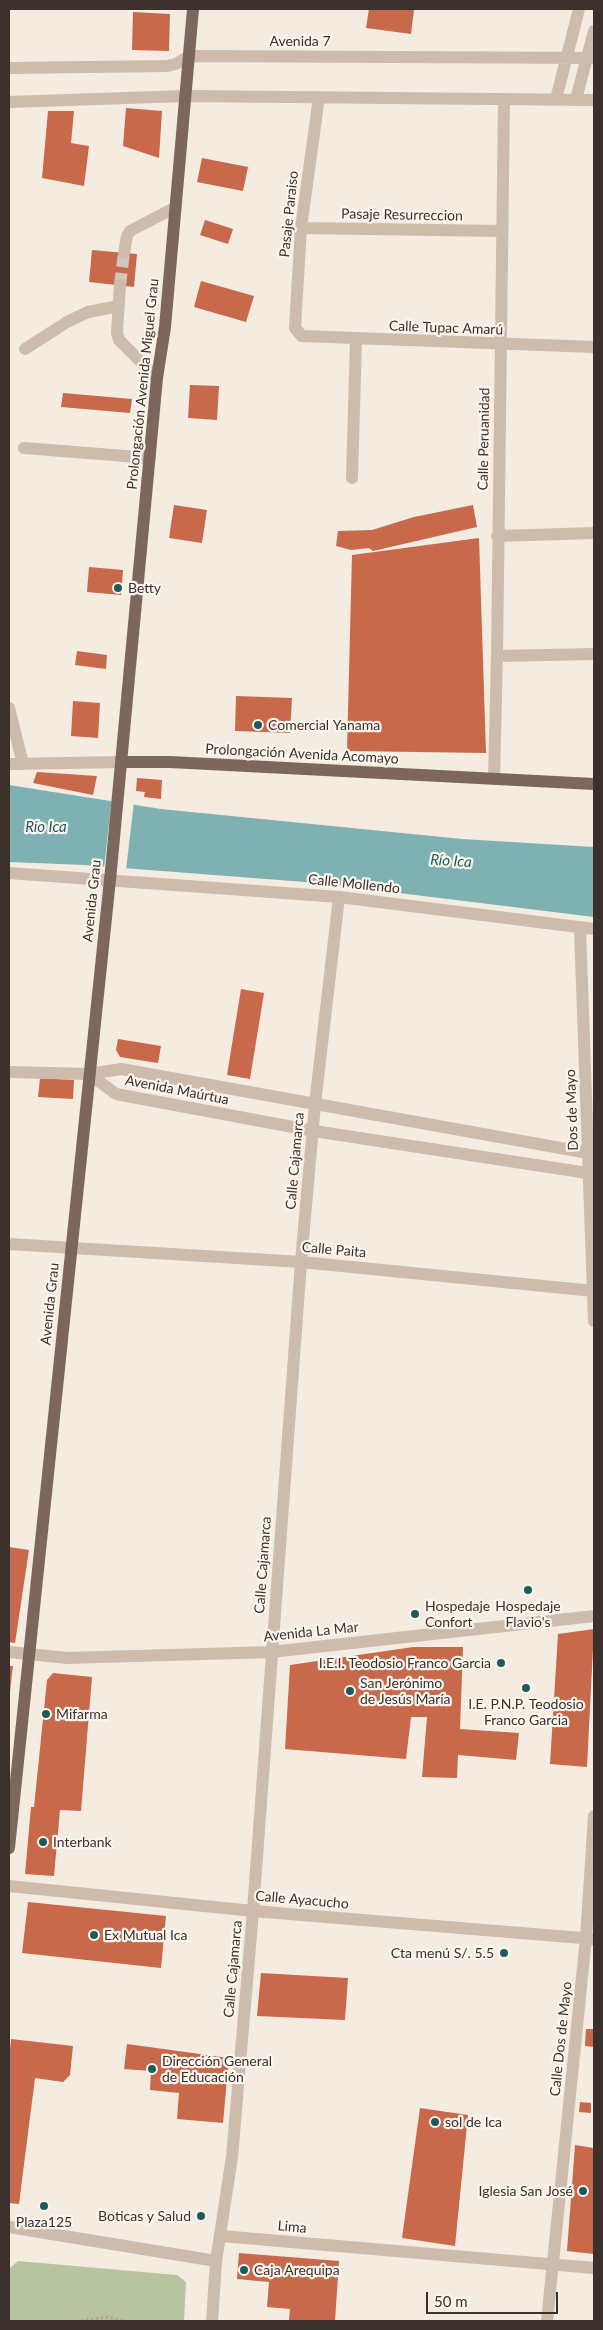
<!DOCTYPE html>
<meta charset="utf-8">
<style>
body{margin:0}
#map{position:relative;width:603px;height:2330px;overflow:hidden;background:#f4ebe1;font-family:Lato,sans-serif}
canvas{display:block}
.frame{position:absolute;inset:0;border:10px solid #3b302b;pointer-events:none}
.scale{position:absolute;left:426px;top:2292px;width:132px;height:22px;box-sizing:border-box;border:2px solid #3b302b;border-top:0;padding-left:6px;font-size:15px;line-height:18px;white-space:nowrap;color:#3b302b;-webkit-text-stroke:4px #fbf5ee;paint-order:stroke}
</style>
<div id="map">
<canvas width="603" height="2330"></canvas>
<div class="frame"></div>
<div class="scale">50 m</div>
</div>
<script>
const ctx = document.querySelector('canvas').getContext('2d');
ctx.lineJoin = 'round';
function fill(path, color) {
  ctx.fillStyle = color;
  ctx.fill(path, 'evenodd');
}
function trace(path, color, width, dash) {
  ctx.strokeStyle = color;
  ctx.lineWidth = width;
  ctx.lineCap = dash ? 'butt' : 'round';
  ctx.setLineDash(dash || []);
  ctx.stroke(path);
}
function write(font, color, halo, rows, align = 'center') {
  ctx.font = font + ' Lato,sans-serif';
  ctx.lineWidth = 4.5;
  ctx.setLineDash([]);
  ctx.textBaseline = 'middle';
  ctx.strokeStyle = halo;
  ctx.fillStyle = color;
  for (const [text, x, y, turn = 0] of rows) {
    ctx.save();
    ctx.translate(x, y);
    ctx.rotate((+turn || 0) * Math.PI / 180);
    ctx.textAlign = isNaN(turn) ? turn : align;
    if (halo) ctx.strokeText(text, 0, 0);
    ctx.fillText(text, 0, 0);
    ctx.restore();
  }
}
const green = new Path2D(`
 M 18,2261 L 177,2275 L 186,2282 L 184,2321 L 9,2321 L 10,2268 Z`);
const water = new Path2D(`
 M 9,785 L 161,809 L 462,839 L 594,847 L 594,917 L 318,883 L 84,865 L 9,862 Z`);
const pier = new Path2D(`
 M 112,798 L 134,802 L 126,870 L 104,868 Z`);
const building = new Path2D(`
 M 369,9 L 414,10 L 411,34 L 366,28 Z
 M 133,12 L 170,14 L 169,51 L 132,50 Z
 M 126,108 L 162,111 L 159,158 L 123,146 Z
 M 48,111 L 74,111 L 71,143 L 89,146 L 84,186 L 42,178 Z
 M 202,158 L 248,167 L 243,191 L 197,182 Z
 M 205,220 L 233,229 L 228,244 L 200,235 Z
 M 92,250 L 137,254 L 134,287 L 89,282 Z
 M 201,281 L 254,296 L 246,322 L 194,307 Z
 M 190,385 L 219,386 L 217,420 L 188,418 Z
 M 63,393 L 132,399 L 130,413 L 61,407 Z
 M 174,505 L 207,510 L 202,543 L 169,538 Z
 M 473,505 L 477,527 L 373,551 L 369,548 L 351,550 L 336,546 L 338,531 L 372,530 L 414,517 Z
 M 479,538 L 486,753 L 347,751 L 352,555 Z
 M 89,567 L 123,570 L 121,595 L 87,592 Z
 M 77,651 L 107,655 L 106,669 L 75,665 Z
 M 236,696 L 292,698 L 290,733 L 235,731 Z
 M 73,701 L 100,703 L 98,738 L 71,736 Z
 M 37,772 L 97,776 L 93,795 L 33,783 Z
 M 137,778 L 162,780 L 161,799 L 144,797 L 145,792 L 136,791 Z
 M 241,989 L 264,993 L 250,1079 L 227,1075 Z
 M 118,1039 L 161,1046 L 158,1063 L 120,1057 L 116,1050 Z
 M 40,1078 L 74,1080 L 73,1099 L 38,1097 Z
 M 9,1547 L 29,1550 L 15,1643 L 9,1642 Z
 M 594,1629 L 587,1767 L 550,1764 L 558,1634 Z
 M 413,1647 L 463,1647 L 460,1729 L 519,1733 L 516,1760 L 458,1755 L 457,1778 L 422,1777 L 427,1717 L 411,1717 L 406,1759 L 285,1749 L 290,1665 Z
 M 9,1666 L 13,1666 L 10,1692 L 9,1692 Z
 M 53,1673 L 92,1677 L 81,1811 L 60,1810 L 54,1876 L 25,1874 L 31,1807 L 34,1807 L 47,1680 Z
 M 28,1902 L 166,1916 L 161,1968 L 22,1953 Z
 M 261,1973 L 348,1978 L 345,2020 L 257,2016 Z
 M 586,2029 L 594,2029 L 594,2047 L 585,2046 Z
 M 11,2039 L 73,2046 L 70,2075 L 63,2082 L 35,2078 L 19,2204 L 9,2203 L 9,2061 Z
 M 127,2044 L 229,2058 L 223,2123 L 177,2119 L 179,2093 L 150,2090 L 151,2071 L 124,2069 Z
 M 580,2102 L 591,2103 L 591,2113 L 579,2112 Z
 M 420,2108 L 468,2115 L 455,2246 L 402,2238 Z
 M 575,2145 L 594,2148 L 594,2254 L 567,2251 Z
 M 239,2253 L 339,2261 L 335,2321 L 289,2321 L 290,2309 L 267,2307 L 269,2282 L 237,2279 Z`);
const minorTunnel = new Path2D(`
 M 120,285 L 124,253`);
const path = new Path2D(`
 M 76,2321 L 108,2317 L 124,2321`);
const minor = new Path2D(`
 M 9,68 L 167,66 L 176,64 L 189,56 L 594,58
 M 319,97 L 301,228 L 295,328 L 302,336 L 594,347
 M 556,99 L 579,9
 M 576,99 L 594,31
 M 9,102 L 186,96 L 594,100
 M 301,228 L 502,231
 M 124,253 L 127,236 L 130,231 L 176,207
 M 120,285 L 117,333 L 119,340 L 157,378
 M 25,349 L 67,322 L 88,312 L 119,306
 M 24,448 L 150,458
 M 352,478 L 356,339
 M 497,536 L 594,533
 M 497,656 L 594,654
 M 9,708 L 23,764
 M 9,764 L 121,762
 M 494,779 L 497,656 L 504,99
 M 9,873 L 339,897 L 594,929
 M 580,928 L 594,1321
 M 9,1072 L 89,1074 L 121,1069 L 594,1154
 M 89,1074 L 116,1094 L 314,1131 L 594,1174
 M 9,1244 L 301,1262 L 594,1291
 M 9,1652 L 67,1658 L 271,1652 L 594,1616
 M 9,1886 L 253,1911 L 594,1939
 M 9,2227 L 216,2261
 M 221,2236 L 594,2268
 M 212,2321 L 216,2261 L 232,2157 L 253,1911 L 301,1262 L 315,1104 L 339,897
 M 547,2321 L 586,1938 L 594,1816`);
const major = new Path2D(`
 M 121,762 L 170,762 L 594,784
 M 9,1848 L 111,870 L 157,378 L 165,327 L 193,9`);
const markers = [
 [118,588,5,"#1f5a5e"],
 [258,725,5,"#1f5a5e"],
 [528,1590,5,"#1f5a5e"],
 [415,1614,5,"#1f5a5e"],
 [501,1663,5,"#1f5a5e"],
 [526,1688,5,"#1f5a5e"],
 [350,1691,5,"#1f5a5e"],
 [46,1714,5,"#1f5a5e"],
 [43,1842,5,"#1f5a5e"],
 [94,1935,5,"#1f5a5e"],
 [504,1953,5,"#1f5a5e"],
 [152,2069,5,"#1f5a5e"],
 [435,2122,5,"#1f5a5e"],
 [583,2191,5,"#1f5a5e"],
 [44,2206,5,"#1f5a5e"],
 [201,2216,5,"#1f5a5e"],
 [244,2270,5,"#1f5a5e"]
];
const streetNames = [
 ["Avenida 7",300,41],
 ["Pasaje Paraiso",289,214,-84],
 ["Pasaje Resurreccion",402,215,1],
 ["Calle Tupac Amarú",446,328,2],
 ["Prolongación Avenida Miguel Grau",143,384,-84],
 ["Calle Peruanidad",484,439,-89],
 ["Prolongación Avenida Acomayo",302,754,3],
 ["Calle Mollendo",354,884,6],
 ["Avenida Grau",92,901,-84],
 ["Avenida Maúrtua",177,1090,11],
 ["Dos de Mayo",572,1110,-92],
 ["Calle Cajamarca",295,1161,-85],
 ["Calle Paita",334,1250,5],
 ["Avenida Grau",50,1304,-84],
 ["Calle Cajamarca",263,1565,-86],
 ["Avenida La Mar",311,1632,-6],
 ["Calle Ayacucho",302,1900,5],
 ["Calle Cajamarca",233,1969,-85],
 ["Calle Dos de Mayo",561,2039,-84],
 ["Lima",292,2227,5]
];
const poiNames = [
 ["Betty",128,588],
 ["Comercial Yanama",268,725],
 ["Hospedaje",425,1606],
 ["Confort",425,1622],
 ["Hospedaje",528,1606,"center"],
 ["Flavio's",528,1622,"center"],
 ["I.E.I. Teodosio Franco Garcia",491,1663,"right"],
 ["San Jerónimo",360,1683],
 ["de Jesús María",360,1699],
 ["I.E. P.N.P. Teodosio",526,1704,"center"],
 ["Franco Garcia",526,1720,"center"],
 ["Mifarma",56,1714],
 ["Interbank",53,1842],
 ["Ex Mutual Ica",104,1935],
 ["Cta menú S/. 5.5",494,1953,"right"],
 ["Dirección General",162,2061],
 ["de Educación",162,2077],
 ["sol de Ica",445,2122],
 ["Iglesia San José",573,2191,"right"],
 ["Boticas y Salud",191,2216,"right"],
 ["Plaza125",44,2222,"center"],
 ["Caja Arequipa",254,2270]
];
const waterNames = [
 ["Río Ica",46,827],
 ["Río Ica",451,861,4]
];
fill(green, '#b8c4a0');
fill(water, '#7fb0b2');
fill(pier, '#f4ebe1');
fill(building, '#c8694b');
trace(minorTunnel, '#cfc6bd', 12, [12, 6]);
trace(path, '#b9a596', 3, [2.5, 2.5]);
trace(minor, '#cdbbac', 12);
trace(major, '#7d675c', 12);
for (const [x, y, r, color] of markers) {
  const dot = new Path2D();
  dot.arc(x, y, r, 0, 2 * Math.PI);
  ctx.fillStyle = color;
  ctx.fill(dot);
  trace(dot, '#fbf5ee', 2);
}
write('14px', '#3b302b', '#fbf5ee', streetNames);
write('14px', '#3b302b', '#fbf5ee', poiNames, 'left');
write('italic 15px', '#1f5a5e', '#fbf5ee', waterNames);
</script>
